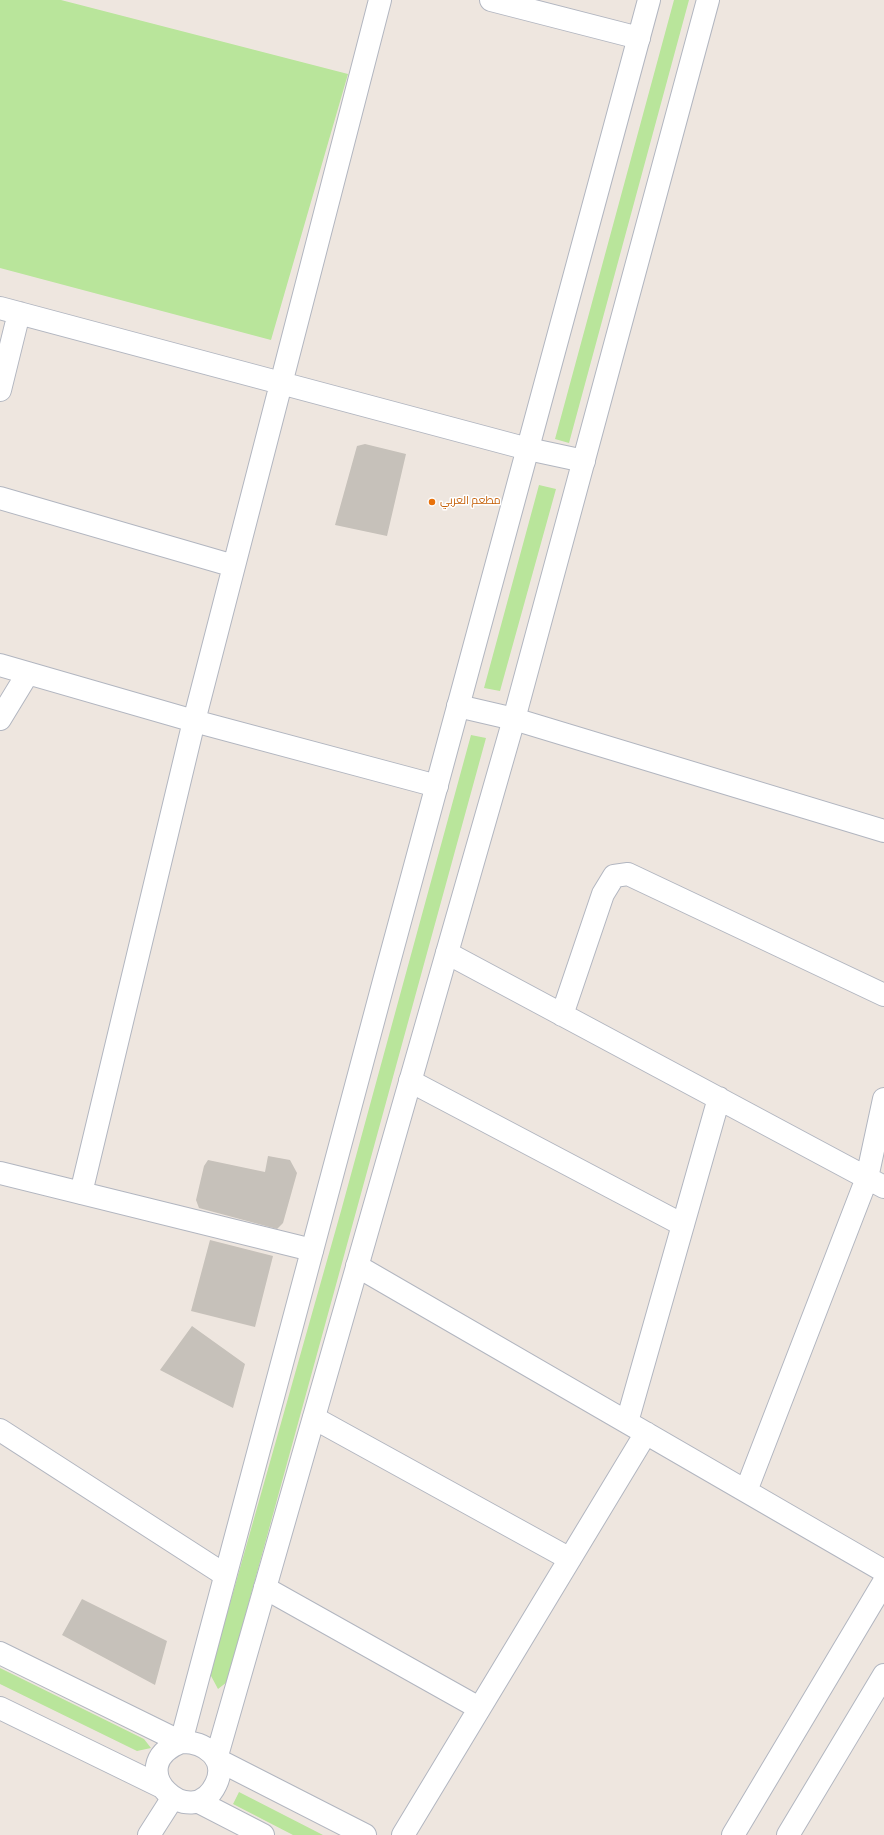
<!DOCTYPE html>
<meta charset="utf-8">
<style>
body{margin:0}
canvas{display:block;background:#eee6df}
</style>
<canvas width="884" height="1835"></canvas>
<script>
const ctx = document.querySelector('canvas').getContext('2d');
ctx.lineJoin = 'round';
function fill(path, color) {
  ctx.fillStyle = color;
  ctx.fill(path, 'evenodd');
}
function trace(path, color, width, dash) {
  ctx.strokeStyle = color;
  ctx.lineWidth = width;
  ctx.lineCap = dash ? 'butt' : 'round';
  ctx.setLineDash(dash || []);
  ctx.stroke(path);
}
function write(font, color, halo, rows, align = 'center') {
  ctx.font = font + ' "Source Sans 3",Cairo,sans-serif';
  ctx.lineWidth = 3;
  ctx.setLineDash([]);
  ctx.textBaseline = 'middle';
  ctx.strokeStyle = halo;
  ctx.fillStyle = color;
  for (const [text, x, y, turn = 0] of rows) {
    ctx.save();
    ctx.translate(x, y);
    ctx.rotate((+turn || 0) * Math.PI / 180);
    ctx.textAlign = isNaN(turn) ? turn : align;
    if (halo) ctx.strokeText(text, 0, 0);
    ctx.fillText(text, 0, 0);
    ctx.restore();
  }
}
const green = new Path2D(`
 M 0,0 L 61,0 L 348,74 L 271,340 L 0,268 Z
 M 674,0 L 689,0 L 569,443 L 555,439 Z
 M 539,485 L 556,489 L 500,691 L 484,688 Z
 M 471,735 L 486,738 L 227,1682 L 218,1689 L 210,1674 L 341,1211 Z
 M 0,1668 L 144,1739 L 151,1748 L 137,1751 L 0,1684 Z
 M 239,1792 L 323,1835 L 293,1835 L 233,1804 Z`);
const building = new Path2D(`
 M 365,444 L 406,454 L 387,536 L 335,525 L 357,446 Z
 M 268,1156 L 290,1160 L 297,1173 L 283,1223 L 277,1229 L 199,1208 L 196,1200 L 204,1166 L 208,1160 L 265,1172 Z
 M 210,1240 L 273,1256 L 255,1327 L 191,1311 Z
 M 192,1326 L 245,1364 L 233,1408 L 160,1370 Z
 M 82,1599 L 167,1641 L 155,1685 L 62,1635 Z`);
const street = new Path2D(`
 M 491,0 L 639,38
 M 0,308 L 528,449 L 584,461
 M 0,390 L 19,313
 M 0,498 L 234,566
 M 0,665 L 194,721 L 437,786
 M 458,706 L 514,719 L 884,831
 M 0,719 L 28,673
 M 447,953 L 884,1187
 M 562,1015 L 603,894 L 614,876 L 628,874 L 884,995
 M 410,1081 L 683,1225
 M 0,1173 L 312,1250
 M 81,1193 L 194,721 L 380,0
 M 357,1266 L 884,1571
 M 314,1418 L 570,1559
 M 627,1422 L 719,1098
 M 0,1430 L 225,1575
 M 746,1491 L 867,1178 L 884,1099
 M 265,1588 L 479,1708
 M 149,1835 L 172,1799
 M 403,1835 L 646,1433
 M 733,1835 L 884,1582
 M 788,1835 L 884,1675`);
const secondary = new Path2D(`
 M 0,1653 L 181,1742 C 205,1741 228,1759 216,1784 C 192,1835 119,1767 181,1742
 M 0,1708 L 160,1786
 M 181,1742 L 385,977 L 649,0
 M 199,1802 L 263,1835
 M 365,1835 L 216,1759 L 514,719 L 708,0`);
const markers = [
 [432,502,4,"#e8710a"]
];
const foodNames = [
 ["مطعم العربي",440,502]
];
fill(green, '#b9e59b');
fill(building, '#c6c1ba');
trace(street, '#b2b6c0', 24);
trace(secondary, '#b2b6c0', 24);
trace(street, '#fff', 22);
trace(secondary, '#fff', 22);
for (const [x, y, r, color] of markers) {
  const dot = new Path2D();
  dot.arc(x, y, r, 0, 2 * Math.PI);
  ctx.fillStyle = color;
  ctx.fill(dot);
  trace(dot, '#fff', 1.5);
}
write('11px', '#c56008', '#fff', foodNames, 'left');
</script>
